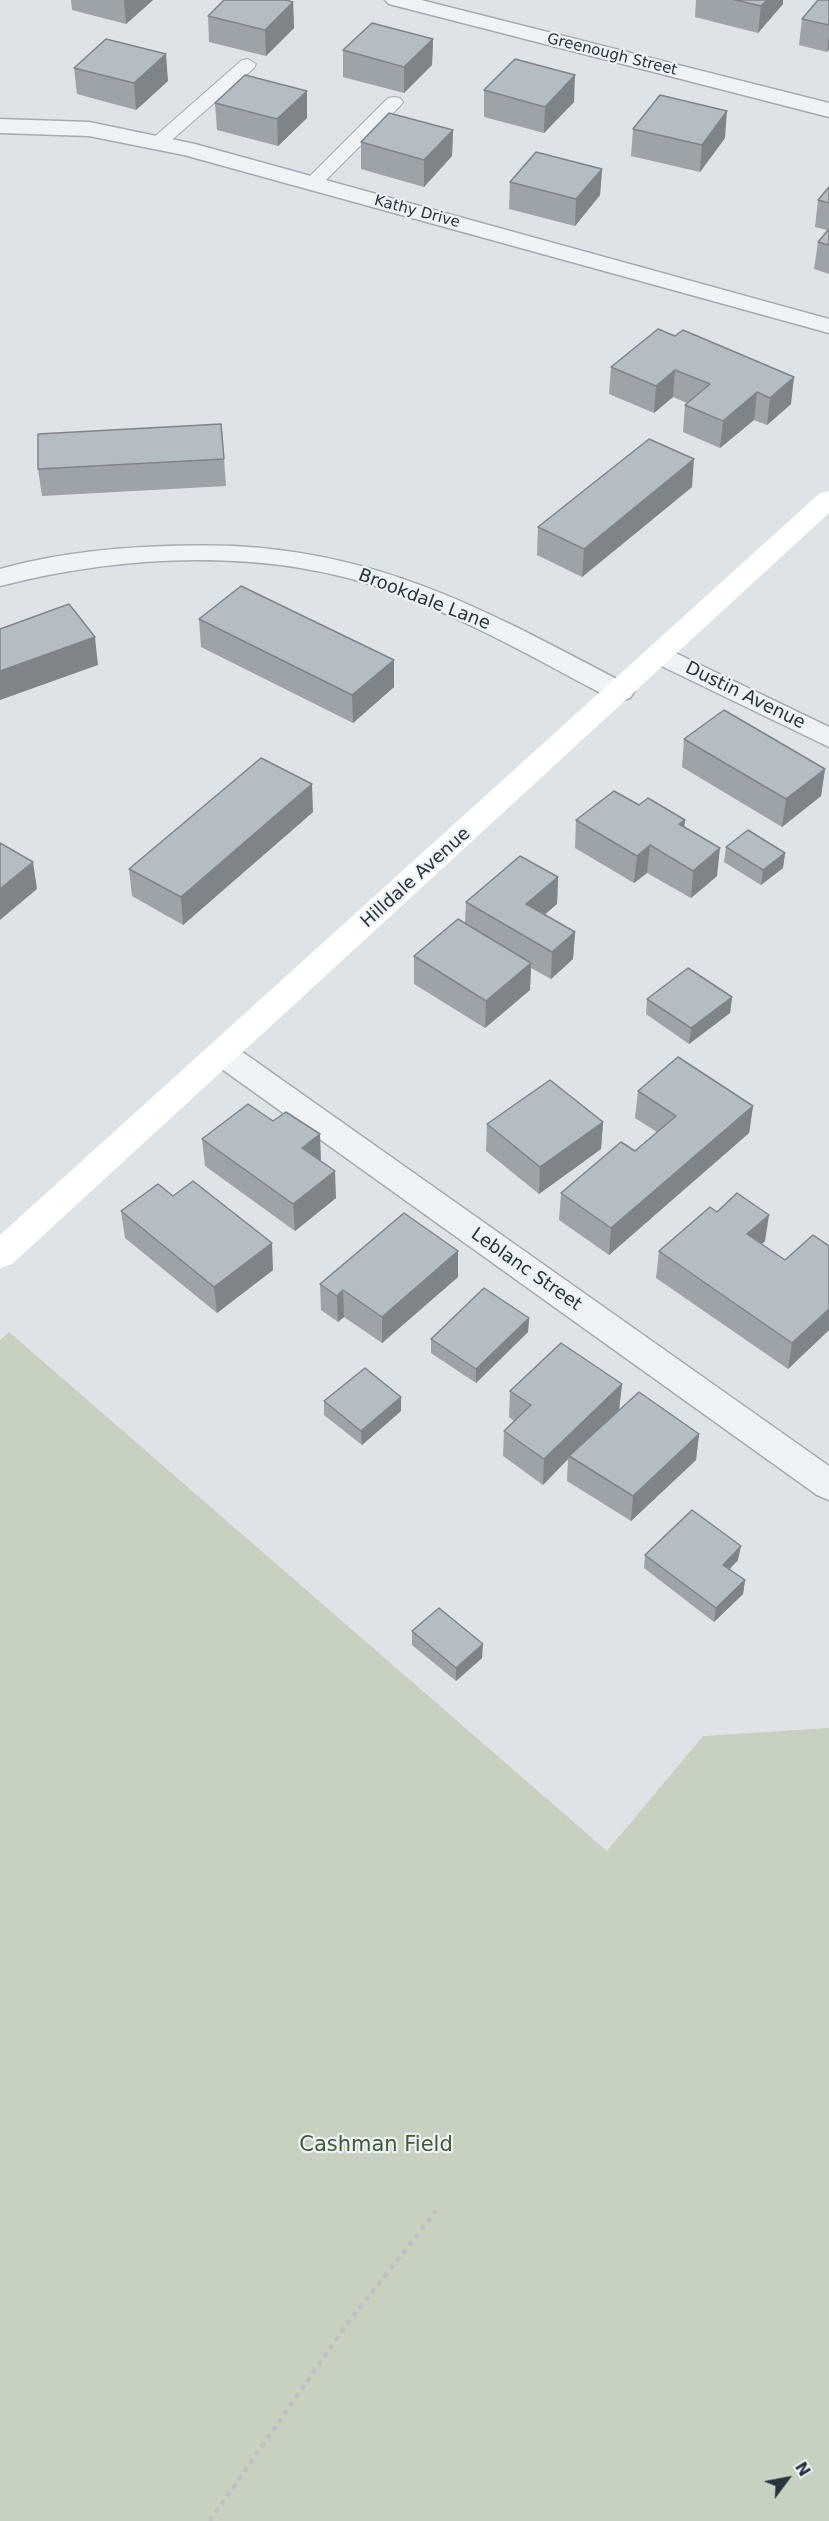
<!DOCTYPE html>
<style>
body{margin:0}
#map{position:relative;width:829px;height:2521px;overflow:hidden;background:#dee3e8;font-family:"DejaVu Sans",sans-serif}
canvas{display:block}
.north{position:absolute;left:757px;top:2449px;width:60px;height:60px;-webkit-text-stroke:4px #edf2f5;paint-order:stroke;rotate:58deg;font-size:16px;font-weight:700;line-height:24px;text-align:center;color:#27333e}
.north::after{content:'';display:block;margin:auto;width:21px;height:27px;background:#27333e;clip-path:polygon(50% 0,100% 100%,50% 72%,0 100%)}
</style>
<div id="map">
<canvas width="829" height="2521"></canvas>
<div class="north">N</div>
</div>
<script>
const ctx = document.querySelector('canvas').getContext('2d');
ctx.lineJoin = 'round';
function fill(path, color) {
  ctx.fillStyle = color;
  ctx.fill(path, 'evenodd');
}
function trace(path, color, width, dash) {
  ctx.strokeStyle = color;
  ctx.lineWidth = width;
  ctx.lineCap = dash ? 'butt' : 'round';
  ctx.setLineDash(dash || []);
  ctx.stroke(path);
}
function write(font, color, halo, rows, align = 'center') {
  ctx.font = font + ' "DejaVu Sans",sans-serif';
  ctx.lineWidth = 4.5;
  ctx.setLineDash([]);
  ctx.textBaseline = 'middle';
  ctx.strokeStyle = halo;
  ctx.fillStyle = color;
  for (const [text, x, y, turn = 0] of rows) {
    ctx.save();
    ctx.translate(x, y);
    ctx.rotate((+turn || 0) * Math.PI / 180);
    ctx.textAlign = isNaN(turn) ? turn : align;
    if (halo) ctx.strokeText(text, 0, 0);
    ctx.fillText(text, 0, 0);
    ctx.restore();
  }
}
const green = new Path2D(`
 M 9,1332 L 607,1851 L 703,1736 L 829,1728 L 829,2521 L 0,2521 L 0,1340 Z`);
const path = new Path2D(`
 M 210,2521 L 347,2324 L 436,2211`);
const lane = new Path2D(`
 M 248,59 L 256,64 L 254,68 L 165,146 L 153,146 L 150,142 L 153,138 L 242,60 Z
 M 394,97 L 400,98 L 403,102 L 400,106 L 318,188 L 306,188 L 303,184 L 306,180 L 388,98 Z`);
const street = new Path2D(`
 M 385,0 L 421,0 L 829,103 L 829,117 L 389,4 Z
 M 0,119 L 89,122 L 195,144 L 829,319 L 829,333 L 184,155 L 89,136 L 0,133 Z
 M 234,546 C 390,554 496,616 630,686 L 634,692 L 630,698 L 620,701 L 610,698 C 538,660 467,619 390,591 C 268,547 124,554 0,586 L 0,569 C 76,548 156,544 234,546 Z
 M 661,646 L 829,727 L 829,747 L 651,661 L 647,655 L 651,649 Z
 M 223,1043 L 234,1046 L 829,1466 L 829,1500 L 817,1495 L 212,1062 L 207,1054 L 212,1046 Z`);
const secondary = new Path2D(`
 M 829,491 L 829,513 L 12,1264 L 0,1268 L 0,1235 L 820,493 Z`);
const wall = new Path2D(`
 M 71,0 L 153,0 L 126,24 L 72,10 Z
 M 696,0 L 783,0 L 783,4 L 758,33 L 695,17 Z
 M 829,0 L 829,49 L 827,52 L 799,45 L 802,19 Z
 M 293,2 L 294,28 L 266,56 L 209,42 L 208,16 Z
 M 433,39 L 432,65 L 404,93 L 343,77 L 343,50 Z
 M 74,68 L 168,81 L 136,110 L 77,94 Z
 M 484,90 L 574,102 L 544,133 L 484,117 Z
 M 307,91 L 307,118 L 278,146 L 217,130 L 215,103 Z
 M 633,129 L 725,138 L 700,172 L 631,156 Z
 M 453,130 L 452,156 L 424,187 L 361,169 L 361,142 Z
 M 602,169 L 600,195 L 575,226 L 509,209 L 510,182 Z
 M 829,187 L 829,274 L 814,269 L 818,242 L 827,230 L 815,227 L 818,200 Z
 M 658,329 L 791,404 L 767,425 L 754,420 L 720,448 L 683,432 L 685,405 L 687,403 L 673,397 L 654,413 L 609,394 L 611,367 Z
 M 224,459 L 226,486 L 42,496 L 38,469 Z
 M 692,487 L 582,577 L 537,555 L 538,527 Z
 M 199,619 L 394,660 L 394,687 L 353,723 L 201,647 Z
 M 684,739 L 825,769 L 821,796 L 782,827 L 682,767 Z
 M 639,805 L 685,820 L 684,827 L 717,876 L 691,898 L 647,873 L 634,883 L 575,848 L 576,820 Z
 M 313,812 L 183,925 L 132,896 L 129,869 Z
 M 726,847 L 785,853 L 783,868 L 761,885 L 724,862 Z
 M 558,877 L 557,904 L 545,914 L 575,932 L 573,959 L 551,979 L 531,968 L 530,990 L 485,1028 L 414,984 L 414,956 L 465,923 L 466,902 Z
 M 732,997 L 730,1013 L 689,1044 L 646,1014 L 647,999 Z
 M 638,1091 L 753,1106 L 749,1133 L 609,1255 L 559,1220 L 561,1193 L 635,1151 L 657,1132 L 635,1118 Z
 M 603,1122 L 601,1149 L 539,1194 L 486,1151 L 487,1124 Z
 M 202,1139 L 321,1161 L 336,1198 L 295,1231 L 205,1166 Z
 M 173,1196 L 273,1270 L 217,1313 L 125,1238 L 121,1211 Z
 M 717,1212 L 765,1241 L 761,1244 L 785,1260 L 829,1246 L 829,1330 L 788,1369 L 656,1278 L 659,1251 Z
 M 458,1277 L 382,1343 L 344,1317 L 338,1322 L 321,1310 L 320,1284 Z
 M 529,1318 L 528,1332 L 476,1383 L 431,1353 L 431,1339 Z
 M 622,1384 L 619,1410 L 699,1434 L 696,1460 L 631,1521 L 567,1481 L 568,1459 L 543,1485 L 503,1456 L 504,1431 L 514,1421 L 509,1417 L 510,1391 Z
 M 324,1401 L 401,1411 L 362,1445 L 324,1415 Z
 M 645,1555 L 738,1560 L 730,1569 L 745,1580 L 743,1594 L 714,1622 L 644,1568 Z
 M 412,1631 L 482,1658 L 456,1681 L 412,1645 Z`);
const shadedWall = new Path2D(`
 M 124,0 L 153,0 L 126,24 Z
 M 767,0 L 783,0 L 783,4 L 758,33 L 761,6 Z
 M 293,2 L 294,28 L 266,56 L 265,30 Z
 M 829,34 L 829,49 L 827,52 Z
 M 433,39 L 432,65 L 404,93 L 404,67 Z
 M 166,54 L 168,81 L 136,110 L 134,83 Z
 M 575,75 L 574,102 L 544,133 L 545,107 Z
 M 307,91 L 307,118 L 278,146 L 277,119 Z
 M 727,111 L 725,138 L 700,172 L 702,145 Z
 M 453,130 L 452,156 L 424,187 L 424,160 Z
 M 602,169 L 600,195 L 575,226 L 576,199 Z
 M 675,370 L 673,397 L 654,413 L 656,386 Z
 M 794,377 L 791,404 L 767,425 L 770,398 Z
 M 757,392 L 754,420 L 720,448 L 723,421 Z
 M 694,459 L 692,487 L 582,577 L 584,549 Z
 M 95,637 L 98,665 L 0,700 L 0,671 Z
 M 394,660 L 394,687 L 353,723 L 352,695 Z
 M 825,769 L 821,796 L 782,827 L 786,799 Z
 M 312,784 L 313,812 L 183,925 L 181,897 Z
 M 685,820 L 682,847 L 679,824 Z
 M 650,845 L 647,873 L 634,883 L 637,856 Z
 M 720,848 L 717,876 L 691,898 L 693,871 Z
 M 785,853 L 783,868 L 761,885 L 763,870 Z
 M 33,862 L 37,889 L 0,920 L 0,889 Z
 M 558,877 L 557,904 L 525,932 L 526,904 Z
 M 575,932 L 573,959 L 551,979 L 552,952 Z
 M 531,963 L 530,990 L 485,1028 L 486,1001 Z
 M 732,997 L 730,1013 L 689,1044 L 691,1028 Z
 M 753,1106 L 749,1133 L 609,1255 L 611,1228 Z
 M 603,1122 L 601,1149 L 539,1194 L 540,1167 Z
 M 320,1134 L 321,1161 L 302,1148 Z
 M 335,1171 L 336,1198 L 295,1231 L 293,1204 Z
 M 769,1215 L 765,1241 L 743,1261 L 747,1234 Z
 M 272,1243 L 273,1270 L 217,1313 L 214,1287 Z
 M 458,1251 L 458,1277 L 382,1343 L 382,1317 Z
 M 343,1290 L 344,1317 L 338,1322 L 337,1296 Z
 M 829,1309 L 829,1330 L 788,1369 L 792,1343 Z
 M 529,1318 L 528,1332 L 476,1383 L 476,1369 Z
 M 622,1384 L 619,1410 L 569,1456 L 568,1459 L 543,1485 L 544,1459 Z
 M 401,1397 L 401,1411 L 362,1445 L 361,1431 Z
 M 699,1434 L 696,1460 L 631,1521 L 633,1496 Z
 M 741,1546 L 738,1560 L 721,1578 L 723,1565 Z
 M 745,1580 L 743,1594 L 714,1622 L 716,1608 Z
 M 483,1644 L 482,1658 L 456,1681 L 456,1668 Z`);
const building = new Path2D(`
 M 224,0 L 286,0 L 293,2 L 265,30 L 208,16 Z
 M 735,0 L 767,0 L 761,6 Z
 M 818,0 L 829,0 L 829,25 L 802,19 Z
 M 372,23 L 433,39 L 404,67 L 343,50 Z
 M 106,39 L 166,54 L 134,83 L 74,68 Z
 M 515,59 L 575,75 L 545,107 L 484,90 Z
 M 245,75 L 307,91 L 277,119 L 215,103 Z
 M 660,95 L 727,111 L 702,145 L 633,129 Z
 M 389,113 L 453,130 L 424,160 L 361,142 Z
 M 536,152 L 602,169 L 576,199 L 510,182 Z
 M 829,187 L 829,203 L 818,200 Z
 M 829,229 L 829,245 L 818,242 Z
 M 658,329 L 675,336 L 683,330 L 794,377 L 770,398 L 757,392 L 723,421 L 685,405 L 710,384 L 675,370 L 656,386 L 611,367 Z
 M 221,424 L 224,459 L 38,469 L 38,434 Z
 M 649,439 L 694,459 L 584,549 L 538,527 Z
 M 241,586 L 394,660 L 352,695 L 199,619 Z
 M 69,604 L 95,637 L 0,671 L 0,629 Z
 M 724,710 L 825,769 L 786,799 L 684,739 Z
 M 261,758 L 312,784 L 181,897 L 129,869 Z
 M 614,791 L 639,805 L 648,798 L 685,820 L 679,824 L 720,848 L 693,871 L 650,845 L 637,856 L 576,820 Z
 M 748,830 L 785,853 L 763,870 L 726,847 Z
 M 0,843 L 33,862 L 0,889 Z
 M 520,856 L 558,877 L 526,904 L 575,932 L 552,952 L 466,902 Z
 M 458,919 L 531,963 L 486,1001 L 414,956 Z
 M 688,968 L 732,997 L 691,1028 L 647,999 Z
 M 678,1057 L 753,1106 L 611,1228 L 561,1193 L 621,1142 L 635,1151 L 676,1116 L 638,1091 Z
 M 550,1080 L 603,1122 L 540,1167 L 487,1124 Z
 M 248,1104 L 273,1121 L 286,1112 L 320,1134 L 302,1148 L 335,1171 L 293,1204 L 202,1139 Z
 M 193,1181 L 272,1243 L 214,1287 L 121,1211 L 158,1184 L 173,1196 Z
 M 737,1193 L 769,1215 L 747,1234 L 785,1260 L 813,1235 L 829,1246 L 829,1309 L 792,1343 L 659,1251 L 710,1207 L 717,1212 Z
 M 404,1213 L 458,1251 L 382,1317 L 343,1290 L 337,1296 L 320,1284 Z
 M 484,1288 L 529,1318 L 476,1369 L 431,1339 Z
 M 561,1343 L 622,1384 L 544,1459 L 504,1431 L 531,1405 L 510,1391 Z
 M 365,1368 L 401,1397 L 361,1431 L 324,1401 Z
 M 639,1392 L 699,1434 L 633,1496 L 569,1456 Z
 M 692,1510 L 741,1546 L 723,1565 L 745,1580 L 716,1608 L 645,1555 Z
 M 439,1608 L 483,1644 L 456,1668 L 412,1631 Z`);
const farStreetnames = [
 ["Greenough Street",612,55,14],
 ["Kathy Drive",417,212,15]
];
const streetNames = [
 ["Brookdale Lane",424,600,21],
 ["Dustin Avenue",745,696,26],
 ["Hilldale Avenue",416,878,-42],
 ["Leblanc Street",526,1270,35]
];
const nearParknames = [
 ["Cashman Field",376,2146]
];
fill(green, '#c6d1bf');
trace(lane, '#a3abb2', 2);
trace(street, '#a3abb2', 3);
trace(path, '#bcc1c6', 4.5, [5, 5]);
fill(lane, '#f0f3f6');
fill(street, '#f0f3f6');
fill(secondary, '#fff');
fill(wall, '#9ca3a9');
fill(shadedWall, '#7f8489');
fill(building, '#b5bdc4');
trace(building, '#7f8489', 1.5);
write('15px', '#27333e', '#edf2f5', farStreetnames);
write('18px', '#27333e', '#edf2f5', streetNames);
write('21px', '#415a34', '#edf2f5', nearParknames);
</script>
